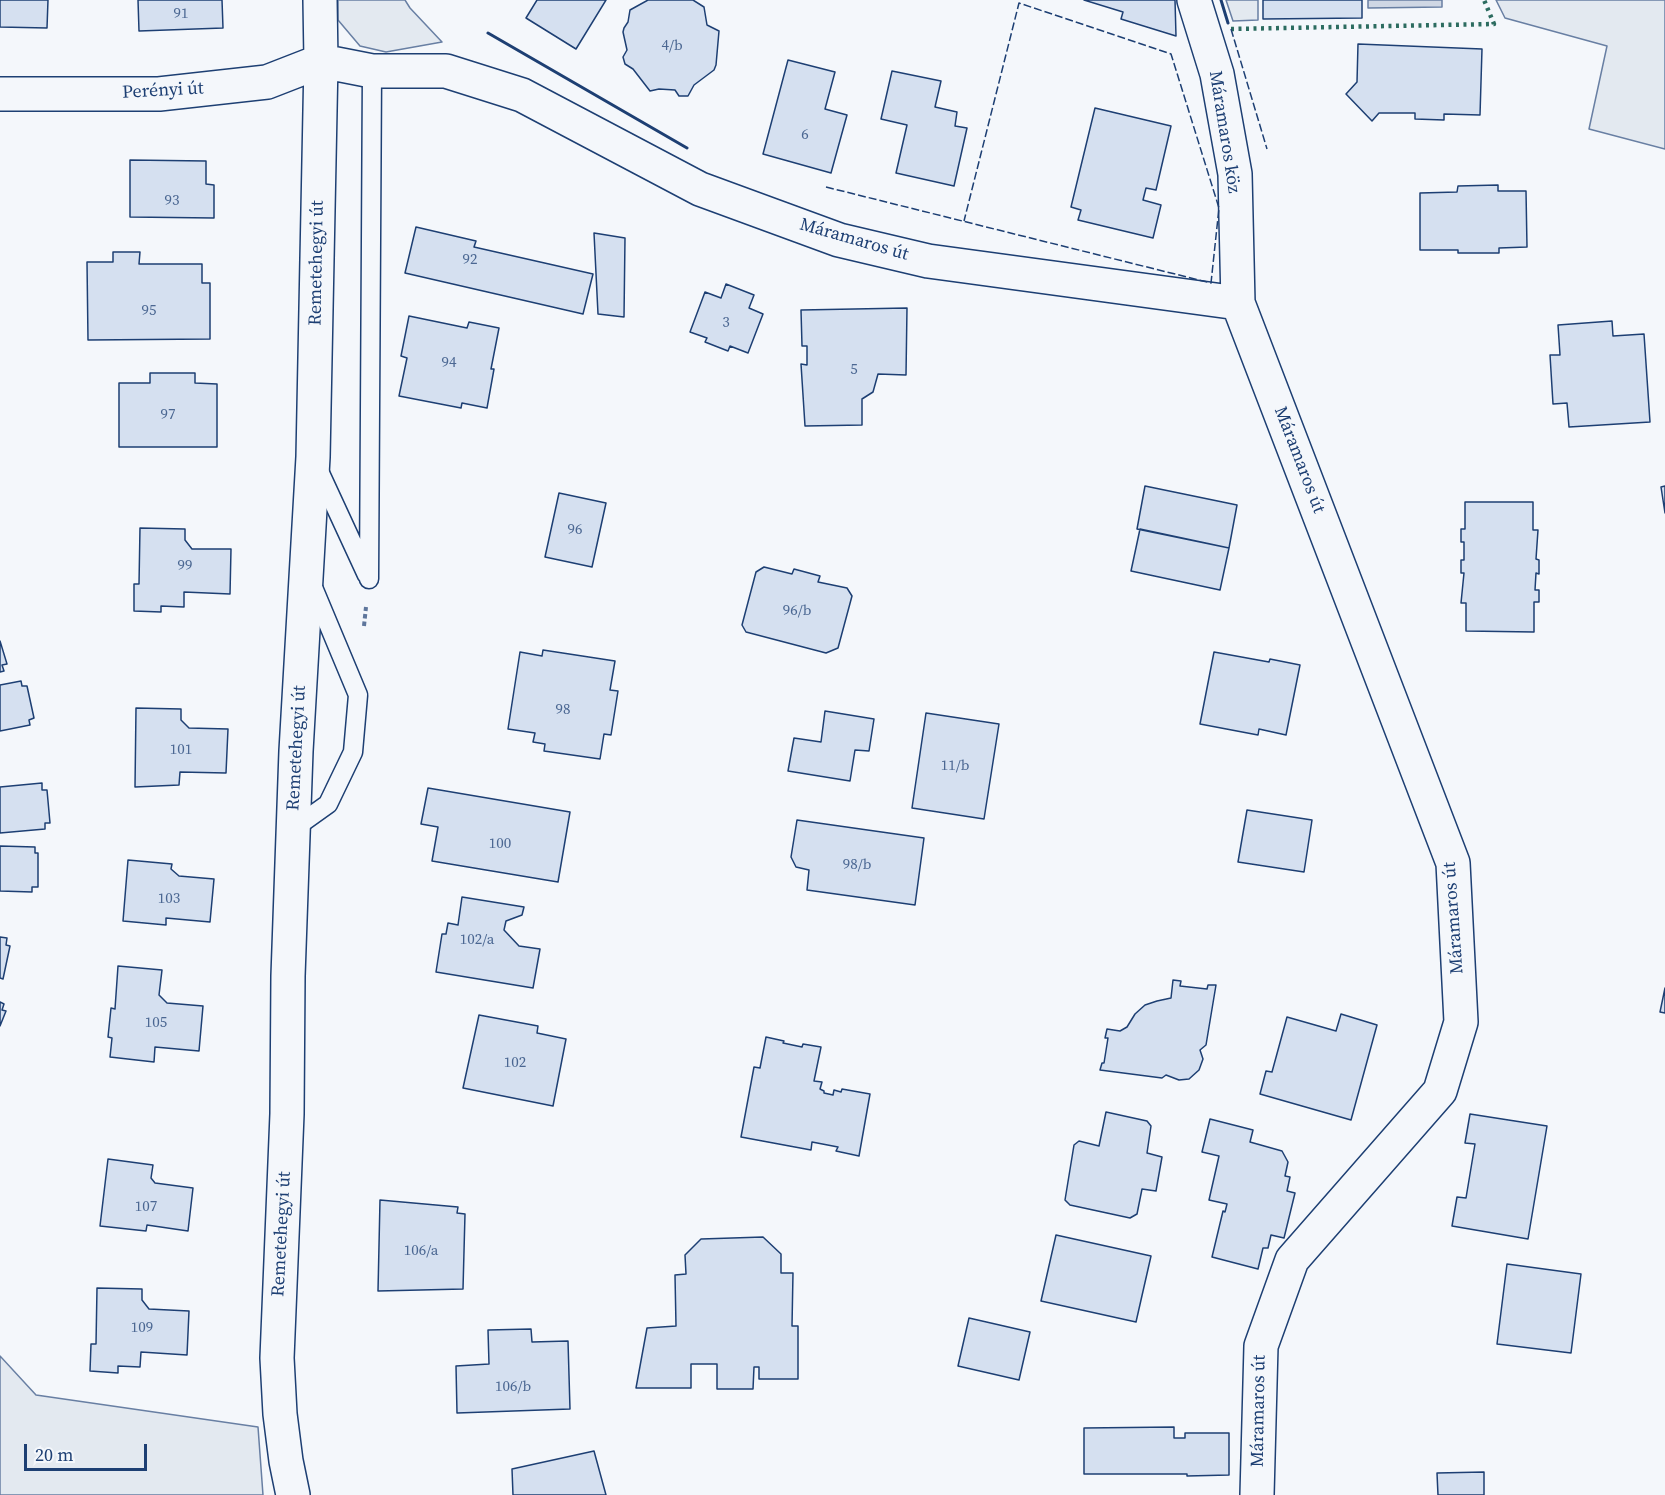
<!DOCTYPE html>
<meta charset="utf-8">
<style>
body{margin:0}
#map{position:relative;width:1665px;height:1495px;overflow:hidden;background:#f4f7fb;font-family:"Source Serif 4",serif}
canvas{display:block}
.scale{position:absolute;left:24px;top:1444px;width:123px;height:27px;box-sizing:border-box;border:3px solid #1d3f73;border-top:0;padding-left:8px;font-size:18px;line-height:21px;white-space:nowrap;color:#1d3f73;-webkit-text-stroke:4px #f4f7fb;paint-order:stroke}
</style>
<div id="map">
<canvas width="1665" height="1495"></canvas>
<div class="scale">20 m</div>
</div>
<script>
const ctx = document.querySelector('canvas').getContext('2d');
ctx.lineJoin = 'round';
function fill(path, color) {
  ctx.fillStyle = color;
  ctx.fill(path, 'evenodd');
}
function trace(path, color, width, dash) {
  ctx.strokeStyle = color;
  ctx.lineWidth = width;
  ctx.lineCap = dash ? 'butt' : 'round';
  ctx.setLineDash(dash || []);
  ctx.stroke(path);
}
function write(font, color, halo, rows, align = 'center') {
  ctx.font = font + ' "Source Serif 4",serif';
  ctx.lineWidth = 4.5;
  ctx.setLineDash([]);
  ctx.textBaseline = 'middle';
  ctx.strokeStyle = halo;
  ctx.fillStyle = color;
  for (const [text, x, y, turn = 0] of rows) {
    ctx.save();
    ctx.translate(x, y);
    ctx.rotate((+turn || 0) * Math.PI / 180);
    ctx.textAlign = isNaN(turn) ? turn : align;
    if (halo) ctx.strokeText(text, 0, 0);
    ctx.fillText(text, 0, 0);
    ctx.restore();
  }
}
const green = new Path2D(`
 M 338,0 L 405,0 L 410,8 L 442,42 L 386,52 L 360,46 L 338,20 Z
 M 1226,0 L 1258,0 L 1258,20 L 1233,21 Z
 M 1496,0 L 1665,0 L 1665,149 L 1589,129 L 1607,46 L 1505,18 Z
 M 0,1356 L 36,1395 L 258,1427 L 263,1495 L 0,1495 Z`);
const water = new Path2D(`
 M 1368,0 L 1442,0 L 1442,7 L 1368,8 Z`);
const building = new Path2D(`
 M 0,0 L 48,0 L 47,28 L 0,27 Z
 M 138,0 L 222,0 L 223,28 L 139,31 Z
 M 537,0 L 606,0 L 576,49 L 526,18 Z
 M 648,0 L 693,0 L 704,7 L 707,25 L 719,31 L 716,65 L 714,70 L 694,85 L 688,96 L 679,96 L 675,90 L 659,89 L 650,91 L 633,69 L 625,64 L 623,57 L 627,50 L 623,32 L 624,28 L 628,22 L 630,10 Z
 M 1084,0 L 1175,0 L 1176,36 L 1121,19 L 1123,12 Z
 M 1263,0 L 1362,0 L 1362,18 L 1263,19 Z
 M 1358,44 L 1482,49 L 1480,115 L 1444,114 L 1444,120 L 1415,119 L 1415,113 L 1379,113 L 1372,121 L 1346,94 L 1357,82 Z
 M 788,60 L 835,72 L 825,109 L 847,115 L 831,173 L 763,154 Z
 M 892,71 L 941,81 L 935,107 L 957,112 L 955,126 L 967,128 L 954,186 L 896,173 L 907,125 L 881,119 Z
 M 1095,108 L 1171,126 L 1156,190 L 1146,188 L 1143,200 L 1161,205 L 1153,238 L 1078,220 L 1081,210 L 1071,207 Z
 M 130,160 L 206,161 L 206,184 L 214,185 L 214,218 L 130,217 Z
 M 1498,185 L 1498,191 L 1526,191 L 1527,247 L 1499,248 L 1499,253 L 1458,253 L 1458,250 L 1420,250 L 1420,193 L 1457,192 L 1458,186 Z
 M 416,227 L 476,241 L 474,247 L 593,274 L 583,314 L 405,273 Z
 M 594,233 L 625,238 L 624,317 L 598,314 Z
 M 113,252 L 140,252 L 139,264 L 202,264 L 202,283 L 210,283 L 210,339 L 88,340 L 87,262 L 113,262 Z
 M 726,284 L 754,295 L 749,308 L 763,314 L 748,353 L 730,346 L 728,351 L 705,342 L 707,338 L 690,332 L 705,292 L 721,298 Z
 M 907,308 L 906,375 L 878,374 L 873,392 L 862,399 L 862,425 L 805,426 L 801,364 L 807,365 L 807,346 L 802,346 L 801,310 Z
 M 409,316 L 467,328 L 469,322 L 499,328 L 491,369 L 494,369 L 487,408 L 462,403 L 461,408 L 399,396 L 407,358 L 401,356 Z
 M 1612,321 L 1613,336 L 1644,334 L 1650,422 L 1569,427 L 1567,403 L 1553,404 L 1550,355 L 1560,355 L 1558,325 Z
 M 150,373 L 195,373 L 195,383 L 217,384 L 217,447 L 119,447 L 119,383 L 150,383 Z
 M 1145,486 L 1237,505 L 1229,548 L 1137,529 Z
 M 1665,486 L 1665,513 L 1661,487 Z
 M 559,493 L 606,503 L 592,567 L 545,557 Z
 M 1465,502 L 1533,502 L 1533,530 L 1538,530 L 1536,559 L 1539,560 L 1539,574 L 1536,573 L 1535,590 L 1539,590 L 1539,602 L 1534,602 L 1534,632 L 1466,631 L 1466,603 L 1461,603 L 1464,573 L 1461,573 L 1461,560 L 1464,560 L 1464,542 L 1461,542 L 1461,529 L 1465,529 Z
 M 140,528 L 185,529 L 185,540 L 192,549 L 231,549 L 230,594 L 184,592 L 184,607 L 161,606 L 161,612 L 134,611 L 134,584 L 139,584 Z
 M 1140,529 L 1229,548 L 1220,590 L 1131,571 Z
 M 764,567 L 792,574 L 794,569 L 820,576 L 818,582 L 847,588 L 852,596 L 838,648 L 826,653 L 746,632 L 742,625 L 756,572 Z
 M 0,641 L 7,664 L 2,665 L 4,671 L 0,672 Z
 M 543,650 L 615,661 L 610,690 L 618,691 L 611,735 L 604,734 L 600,759 L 544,751 L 545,744 L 533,742 L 535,733 L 508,729 L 520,652 L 542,656 Z
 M 1214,652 L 1269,662 L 1270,659 L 1300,665 L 1286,735 L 1259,729 L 1258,735 L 1200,724 Z
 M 21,681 L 22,686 L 27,686 L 34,718 L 29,720 L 30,725 L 0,731 L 0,685 Z
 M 136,708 L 181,709 L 181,720 L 189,728 L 228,729 L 226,773 L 180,772 L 179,785 L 135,787 Z
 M 825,711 L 874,719 L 869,751 L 855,750 L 850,781 L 788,771 L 794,738 L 821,742 Z
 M 926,713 L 999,724 L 984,819 L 912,808 Z
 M 42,783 L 42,790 L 47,790 L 50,823 L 45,823 L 45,829 L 0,833 L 0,787 Z
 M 428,788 L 570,812 L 558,882 L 432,861 L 438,827 L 421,824 Z
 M 1247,810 L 1312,820 L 1304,872 L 1238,862 Z
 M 797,820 L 924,838 L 915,905 L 807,890 L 809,870 L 796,867 L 791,857 Z
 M 0,846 L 35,847 L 35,853 L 38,853 L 38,887 L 32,887 L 32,892 L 0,891 Z
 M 128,860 L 172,864 L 171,869 L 179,876 L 214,879 L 210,922 L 166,918 L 166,925 L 123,921 Z
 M 462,897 L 524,907 L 522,915 L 506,921 L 504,930 L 519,946 L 540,949 L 533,988 L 436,972 L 442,934 L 446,934 L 448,923 L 458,925 Z
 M 0,937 L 7,938 L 6,945 L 10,946 L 3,979 L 0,978 Z
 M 118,966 L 162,970 L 159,995 L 167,1003 L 203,1006 L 199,1051 L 155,1047 L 154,1062 L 110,1057 L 112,1038 L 108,1037 L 111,1008 L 115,1009 Z
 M 1173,980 L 1181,981 L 1180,986 L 1207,989 L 1208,985 L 1216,985 L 1206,1045 L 1200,1050 L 1203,1059 L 1199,1070 L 1189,1079 L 1179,1080 L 1166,1075 L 1162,1078 L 1100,1070 L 1102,1063 L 1104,1063 L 1108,1038 L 1105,1038 L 1107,1029 L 1120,1031 L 1127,1027 L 1135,1014 L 1145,1005 L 1157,1001 L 1171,998 Z
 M 1665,988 L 1665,1013 L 1660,1012 Z
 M 0,1002 L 4,1004 L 2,1010 L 6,1011 L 0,1026 Z
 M 1341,1014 L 1377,1025 L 1351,1120 L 1260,1094 L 1266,1071 L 1272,1072 L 1287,1017 L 1336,1031 Z
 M 479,1015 L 538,1026 L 537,1033 L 566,1039 L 553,1106 L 463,1088 Z
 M 766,1037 L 784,1041 L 783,1043 L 802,1047 L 803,1044 L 821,1047 L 814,1081 L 822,1082 L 820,1089 L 824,1091 L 824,1093 L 833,1095 L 834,1090 L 841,1092 L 842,1089 L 870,1094 L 859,1156 L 836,1151 L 838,1147 L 812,1142 L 811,1150 L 741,1137 L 754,1067 L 760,1068 Z
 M 1106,1112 L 1147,1121 L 1151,1126 L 1147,1153 L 1162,1157 L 1156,1191 L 1142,1189 L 1137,1214 L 1130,1218 L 1070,1205 L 1065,1200 L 1074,1145 L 1079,1141 L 1099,1146 Z
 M 1470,1114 L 1547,1126 L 1528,1239 L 1452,1226 L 1457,1197 L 1466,1198 L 1475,1144 L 1465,1143 Z
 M 1210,1119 L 1253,1130 L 1250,1142 L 1282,1151 L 1288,1162 L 1285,1176 L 1290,1177 L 1287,1191 L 1295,1193 L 1284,1238 L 1271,1235 L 1268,1248 L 1263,1248 L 1258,1269 L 1212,1257 L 1223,1211 L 1225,1212 L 1227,1204 L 1209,1200 L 1219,1156 L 1202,1152 Z
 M 108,1159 L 153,1165 L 151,1178 L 155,1183 L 193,1188 L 188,1231 L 147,1225 L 146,1231 L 100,1226 Z
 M 380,1200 L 458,1207 L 457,1213 L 465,1214 L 463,1289 L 378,1291 Z
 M 1056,1235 L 1151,1256 L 1136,1322 L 1041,1301 Z
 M 763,1237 L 781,1254 L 781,1273 L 793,1273 L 792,1326 L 798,1326 L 798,1379 L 759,1379 L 759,1367 L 754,1367 L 753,1389 L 717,1389 L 717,1364 L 691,1364 L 691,1388 L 636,1388 L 647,1328 L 676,1326 L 675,1275 L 686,1274 L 685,1255 L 701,1239 Z
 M 1507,1264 L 1581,1274 L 1571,1353 L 1497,1344 Z
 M 97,1288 L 142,1289 L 142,1300 L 149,1309 L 189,1311 L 187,1355 L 141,1352 L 140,1367 L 118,1366 L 118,1373 L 90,1371 L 91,1344 L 96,1344 Z
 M 969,1318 L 1030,1332 L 1019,1380 L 958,1366 Z
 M 531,1329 L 532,1342 L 568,1341 L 570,1409 L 457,1413 L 456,1366 L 489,1364 L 488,1330 Z
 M 1174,1427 L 1174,1438 L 1185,1438 L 1185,1433 L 1229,1433 L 1229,1475 L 1187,1476 L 1187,1474 L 1084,1474 L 1084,1428 Z
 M 594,1451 L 606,1495 L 513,1495 L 512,1469 Z
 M 1484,1472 L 1484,1495 L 1438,1495 L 1437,1473 Z`);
const path = new Path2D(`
 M 364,626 L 366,607`);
const service = new Path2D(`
 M 318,469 L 367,575
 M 369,579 L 372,71
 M 293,829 L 328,804 L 353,752 L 358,695 L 312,585`);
const minor = new Path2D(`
 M 1194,0 L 1217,74 L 1235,174 L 1238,303 L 1453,863 L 1461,1022 L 1440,1091 L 1292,1260 L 1261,1346 L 1257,1495
 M 0,94 L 159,94 L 267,82 L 321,61 L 372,71 L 446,71 L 522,95 L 700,189 L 839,240 L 928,261 L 1238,303
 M 293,1495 L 286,1461 L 280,1414 L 277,1358 L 287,1114 L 288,976 L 296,751 L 313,457 L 321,61 L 320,0`);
const hedge = new Path2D(`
 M 1231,29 L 1494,24 L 1484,0`);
const fence = new Path2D(`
 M 1231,29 L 1267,149
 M 826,187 L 1211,283 L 1219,208 L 1171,54 L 1019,3 L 964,221`);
const wall = new Path2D(`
 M 1221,0 L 1228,23
 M 488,33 L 687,148`);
const numberNames = [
 ["91",181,14],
 ["4/b",672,46],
 ["6",805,135],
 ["93",172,201],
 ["92",470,260],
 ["95",149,311],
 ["3",726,323],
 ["94",449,363],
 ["5",854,370],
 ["97",168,415],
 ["96",575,530],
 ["99",185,566],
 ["96/b",797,611],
 ["98",563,710],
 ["101",181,750],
 ["11/b",955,766],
 ["100",500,844],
 ["98/b",857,865],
 ["103",169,899],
 ["102/a",477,940],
 ["105",156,1023],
 ["102",515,1063],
 ["107",146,1207],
 ["106/a",421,1251],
 ["109",142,1328],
 ["106/b",513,1387]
];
const streetNames = [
 ["Perényi út",163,91,-3],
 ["Máramaros köz",1224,132,81],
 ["Máramaros út",854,240,16],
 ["Remetehegyi út",317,263,-89],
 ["Máramaros út",1299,460,69],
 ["Remetehegyi út",297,748,-87],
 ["Máramaros út",1454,918,-94],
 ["Remetehegyi út",282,1234,-87],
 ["Máramaros út",1259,1411,-89]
];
fill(green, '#e3e9f0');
trace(green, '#687fa3', 1.5);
fill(water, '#cfd7e4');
trace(water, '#687fa3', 1.5);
fill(building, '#d5e0f0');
trace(building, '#1d3f73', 1.5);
trace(service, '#1d3f73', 21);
trace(minor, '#1d3f73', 36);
trace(path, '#5e769c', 4, [4.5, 3]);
trace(service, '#f4f7fb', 18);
trace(minor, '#f4f7fb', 33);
trace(hedge, '#2c6c60', 4.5, [3, 4.5]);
trace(fence, '#1d3f73', 1.5, [8, 3]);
trace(wall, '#1d3f73', 3);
write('15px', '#4b6792', null, numberNames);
write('18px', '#1d3f73', '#f4f7fb', streetNames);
</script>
